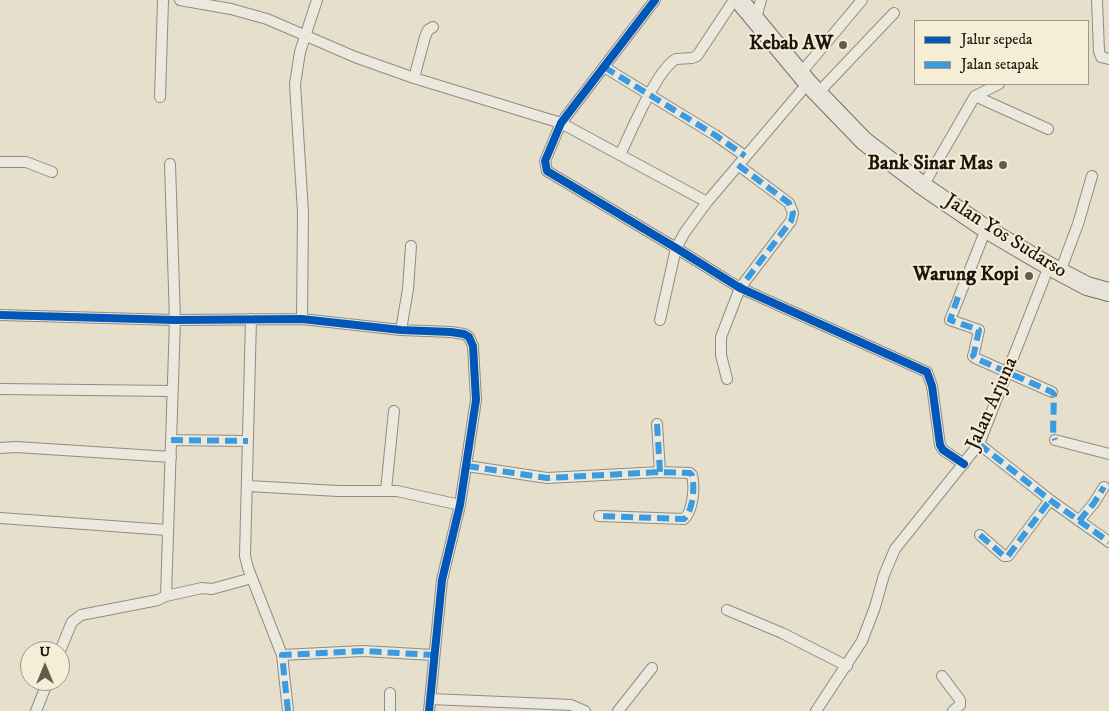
<!DOCTYPE html>
<style>
body{margin:0}
#map{position:relative;width:1109px;height:711px;overflow:hidden;background:#e6dfcc;font-family:"IM FELL DW Pica",serif}
canvas{display:block}
.legend{position:absolute;left:914px;top:20px;width:175px;height:65px;box-sizing:border-box;background:#f6edd7;border:1px solid #a09787;margin:0;padding:6px 9px;list-style:none;font-size:15px;color:#1f150e}
.legend li{display:flex;align-items:center;gap:10px;height:25px}
.legend b{width:25px;border:1px solid #a09787}
.north{position:absolute;left:20px;top:641px;width:50px;height:50px;box-sizing:border-box;background:#f6edd7;border:1px solid #a09787;border-radius:50%;rotate:0deg;font-size:14px;font-weight:700;line-height:20px;text-align:center;color:#1f150e}
.north::after{content:'';display:block;margin:auto;width:18px;height:22px;background:#655c50;clip-path:polygon(50% 0,100% 100%,50% 72%,0 100%)}
</style>
<div id="map">
<canvas width="1109" height="711"></canvas>
<ul class="legend">
<li><b style="height:6px;background:#0057b8"></b>Jalur sepeda</li>
<li><b style="height:6px;background:#3c9ade"></b>Jalan setapak</li>
</ul>
<div class="north">U</div>
</div>
<script>
const ctx = document.querySelector('canvas').getContext('2d');
ctx.lineJoin = 'round';
function trace(path, color, width, dash) {
  ctx.strokeStyle = color;
  ctx.lineWidth = width;
  ctx.lineCap = dash ? 'butt' : 'round';
  ctx.setLineDash(dash || []);
  ctx.stroke(path);
}
function write(font, color, halo, rows, align = 'center') {
  ctx.font = font + ' "IM FELL DW Pica",serif';
  ctx.lineWidth = 4;
  ctx.setLineDash([]);
  ctx.textBaseline = 'middle';
  ctx.strokeStyle = halo;
  ctx.fillStyle = color;
  for (const [text, x, y, turn = 0] of rows) {
    ctx.save();
    ctx.translate(x, y);
    ctx.rotate((+turn || 0) * Math.PI / 180);
    ctx.textAlign = isNaN(turn) ? turn : align;
    if (halo) ctx.strokeText(text, 0, 0);
    ctx.fillText(text, 0, 0);
    ctx.restore();
  }
}
const street = new Path2D(`
 M 180,0 L 231,9 L 267,19 L 355,57 L 414,78 L 561,123 L 707,202
 M 655,0 L 561,123 L 545,161 L 547,171 L 676,248 L 740,288 L 927,372 L 932,386 L 940,445 L 943,450 L 964,464
 M 1097,0 L 1099,51 L 1101,57 L 1109,59
 M 756,18 L 761,0
 M 604,67 L 715,135 L 745,156
 M 800,74 L 862,0
 M 414,78 L 425,37 L 428,30 L 433,27
 M 818,93 L 894,13
 M 975,96 L 1048,129
 M 160,97 L 163,0
 M 620,155 C 630,134 657,69 676,59 L 692,58 L 697,56 L 734,0
 M 0,162 L 26,162 L 52,172
 M 923,186 L 975,96 L 999,84
 M 986,229 L 950,320 L 979,330 L 974,353 L 973,356 L 975,358 L 1052,392
 M 1060,272 L 1078,224 L 1092,176
 M 0,315 L 175,320 L 302,319 L 401,330 L 451,332 L 464,334 L 469,337 L 473,346 L 476,400 L 460,505 L 442,580 L 429,711
 M 251,319 L 245,556 L 248,568 L 282,655 L 288,711
 M 302,319 L 303,212 L 295,84 L 300,52 L 317,0
 M 660,320 L 676,248 L 685,232 L 707,202 L 808,83
 M 401,330 L 408,289 L 411,246
 M 727,379 L 721,355 L 721,337 L 740,288 L 791,221 L 793,213 L 789,203 L 738,165
 M 0,389 L 172,391
 M 657,424 L 660,472
 M 171,440 L 248,441
 M 1055,440 L 1109,454
 M 979,444 L 1050,500 L 1109,542
 M 0,448 L 16,447 L 171,457
 M 467,466 L 547,478 L 660,472 L 690,473 L 692,475 C 695,487 693,511 684,519 L 599,516
 M 248,486 L 338,491 L 397,491 L 460,505
 M 386,490 L 394,411
 M 0,518 L 167,530
 M 1079,521 L 1094,503 L 1104,487
 M 980,535 L 1004,556 L 1008,556 L 1050,500
 M 166,596 L 202,588 L 212,589 L 252,578
 M 727,610 L 782,633 L 847,666
 M 60,651 L 72,622 L 81,615 L 158,600 L 166,596 L 175,320 L 170,164
 M 282,655 L 363,651 L 434,655
 M 942,676 L 960,700 L 960,705 L 953,711
 M 390,693 L 390,711
 M 430,699 L 550,704 L 571,705 L 585,711
 M 36,711 L 48,681
 M 618,711 L 652,668
 M 816,711 L 862,641 L 875,607 L 884,575 L 895,549 L 979,444 L 1049,266`);
const highway = new Path2D(`
 M 739,0 L 808,83 L 864,141 L 923,186 L 986,229 L 1049,266 L 1087,286 L 1109,292`);
const quiet = new Path2D(`
 M 604,67 L 715,135 L 745,156
 M 738,165 L 789,203 L 793,213 L 791,221 L 740,288
 M 958,297 L 950,320 L 979,330 L 974,353 L 973,356 L 975,358 L 1052,392 L 1054,395 L 1053,435 L 1055,440
 M 657,424 L 660,472
 M 171,440 L 248,441
 M 979,444 L 1050,500 L 1109,542
 M 467,466 L 547,478 L 660,472 L 690,473 L 692,475 C 695,487 693,511 684,519 L 599,516
 M 1079,521 L 1094,503 L 1104,487
 M 980,535 L 1004,556 L 1008,556 L 1050,500
 M 288,711 L 282,655 L 363,651 L 434,655`);
const cycleway = new Path2D(`
 M 655,0 L 561,123 L 545,161 L 547,171 L 676,248 L 740,288 L 927,372 L 932,386 L 940,445 L 943,450 L 964,464
 M 0,315 L 175,320 L 302,319 L 401,330 L 451,332 L 464,334 L 469,337 L 473,346 L 476,400 L 460,505 L 442,580 L 429,711`);
const markers = [
 [843,45,5,"#655c50"],
 [1003,165,5,"#655c50"],
 [1029,276,5,"#655c50"]
];
const poiNames = [
 ["Kebab AW",833,45],
 ["Bank Sinar Mas",993,165],
 ["Warung Kopi",1019,276]
];
const streetNames = [
 ["Jalan Yos Sudarso",1005,237,32],
 ["Jalan Arjuna",993,404,-66]
];
trace(street, '#918c81', 12);
trace(highway, '#757067', 20);
trace(street, '#ebe8de', 10);
trace(highway, '#e8e3d9', 18);
trace(quiet, '#3c9ade', 6, [12, 6]);
trace(cycleway, '#0057b8', 8);
for (const [x, y, r, color] of markers) {
  const dot = new Path2D();
  dot.arc(x, y, r, 0, 2 * Math.PI);
  ctx.fillStyle = color;
  ctx.fill(dot);
  trace(dot, '#f6edd7', 2);
}
write('bold 20px', '#1f150e', '#f6edd7', poiNames, 'right');
write('20px', '#1f150e', '#f6edd7', streetNames);
</script>
